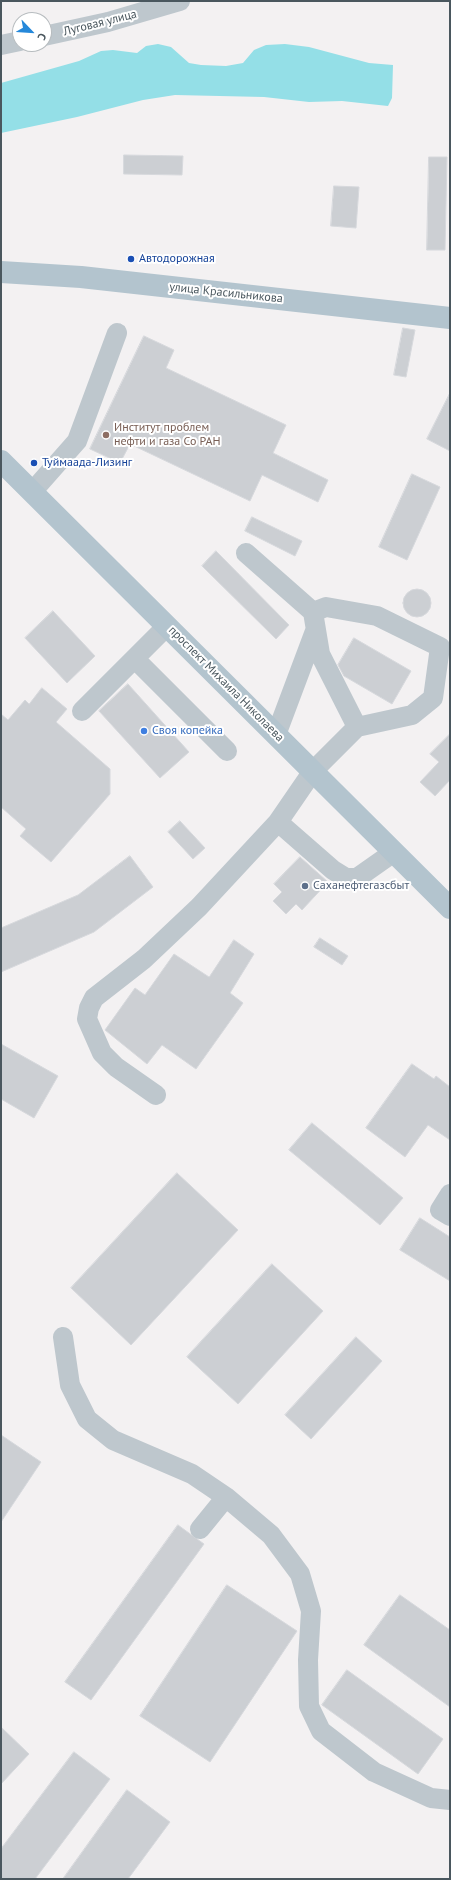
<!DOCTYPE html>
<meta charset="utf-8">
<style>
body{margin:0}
#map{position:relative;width:451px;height:1880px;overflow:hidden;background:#f3f1f2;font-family:"PT Sans",sans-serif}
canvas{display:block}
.frame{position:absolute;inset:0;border:2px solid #4a575e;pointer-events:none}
.north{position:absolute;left:12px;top:12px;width:40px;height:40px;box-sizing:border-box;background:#fff;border:1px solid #b7bcbf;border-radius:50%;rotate:115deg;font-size:11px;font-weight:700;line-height:16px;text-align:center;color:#4a575e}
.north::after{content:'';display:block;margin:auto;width:14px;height:18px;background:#2588da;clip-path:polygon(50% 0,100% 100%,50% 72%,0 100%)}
</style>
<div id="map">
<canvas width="451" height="1880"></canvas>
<div class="frame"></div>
<div class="north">С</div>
</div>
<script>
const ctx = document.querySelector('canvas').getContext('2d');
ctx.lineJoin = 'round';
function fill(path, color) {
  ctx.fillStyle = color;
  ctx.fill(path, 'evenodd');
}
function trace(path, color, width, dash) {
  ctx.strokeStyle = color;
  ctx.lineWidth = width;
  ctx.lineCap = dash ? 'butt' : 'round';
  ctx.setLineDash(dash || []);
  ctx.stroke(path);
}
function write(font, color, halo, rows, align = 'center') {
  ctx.font = font + ' "PT Sans",sans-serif';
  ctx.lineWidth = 4;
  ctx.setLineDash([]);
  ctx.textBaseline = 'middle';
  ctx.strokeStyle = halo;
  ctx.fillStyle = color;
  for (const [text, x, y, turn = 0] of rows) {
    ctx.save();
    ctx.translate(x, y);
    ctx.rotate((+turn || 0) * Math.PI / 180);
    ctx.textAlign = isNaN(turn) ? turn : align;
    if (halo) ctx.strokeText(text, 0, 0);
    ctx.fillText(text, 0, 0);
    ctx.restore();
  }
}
const water = new Path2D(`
 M 158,44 L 171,47 L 189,63 L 201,65 L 226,66 L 243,63 L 254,50 L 266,45 L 285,44 L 309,47 L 369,63 L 393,65 L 392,98 L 388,106 L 342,101 L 309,102 L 264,97 L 175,95 L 143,100 L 77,117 L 1,133 L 1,83 L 79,61 L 101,51 L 113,50 L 137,53 L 146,46 Z`);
const building = new Path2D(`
 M 124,155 L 183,156 L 182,175 L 124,174 Z
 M 429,157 L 447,157 L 445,250 L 427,250 Z
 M 334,186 L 359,187 L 356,228 L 331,226 Z
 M 403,328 L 415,330 L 406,377 L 394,375 Z
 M 144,336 L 174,350 L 166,368 L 286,425 L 273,453 L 328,480 L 318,502 L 262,475 L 250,501 L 130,444 L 120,463 L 90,449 Z
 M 450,393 L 450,451 L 427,439 Z
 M 412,474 L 440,487 L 407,560 L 379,547 Z
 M 252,517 L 302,541 L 295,556 L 245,531 Z
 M 216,551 L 289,625 L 276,639 L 202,566 Z
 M403 603a14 14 0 1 1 28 0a14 14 0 1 1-28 0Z
 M 53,611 L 95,656 L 67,683 L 25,638 Z
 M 354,638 L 411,671 L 392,704 L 344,676 L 338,665 Z
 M 128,684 L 189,752 L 160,778 L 99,711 Z
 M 42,688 L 67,709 L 56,722 L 110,769 L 110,794 L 51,862 L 20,836 L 26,829 L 1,807 L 1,714 L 8,720 L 25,700 L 29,704 Z
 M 450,734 L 450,780 L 435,796 L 420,782 L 439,762 L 430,754 Z
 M 180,821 L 205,848 L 193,859 L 168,832 Z
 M 130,856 L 153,887 L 94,932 L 1,972 L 1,928 L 78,895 Z
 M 300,857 L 328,882 L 302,910 L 296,904 L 286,914 L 273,901 L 282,892 L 274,884 Z
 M 320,938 L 348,956 L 342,965 L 314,947 Z
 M 234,940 L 254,954 L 230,993 L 243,1003 L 196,1069 L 162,1045 L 147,1064 L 105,1030 L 135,988 L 145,995 L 174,954 L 209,977 Z
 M 1,1044 L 58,1076 L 34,1118 L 1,1099 Z
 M 412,1064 L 434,1079 L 436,1076 L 450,1087 L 450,1140 L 428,1125 L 405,1157 L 366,1128 Z
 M 312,1123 L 403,1198 L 380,1225 L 289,1150 Z
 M 177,1173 L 238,1230 L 131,1345 L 71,1288 Z
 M 420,1218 L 450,1237 L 450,1281 L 400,1250 Z
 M 272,1264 L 323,1311 L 238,1404 L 187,1357 Z
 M 356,1337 L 382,1361 L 311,1439 L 285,1415 Z
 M 1,1435 L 41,1462 L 1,1522 Z
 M 178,1525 L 204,1544 L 91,1700 L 65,1682 Z
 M 227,1585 L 297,1631 L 210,1762 L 140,1716 Z
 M 400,1595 L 450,1630 L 450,1707 L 364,1645 Z
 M 347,1670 L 443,1739 L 418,1774 L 322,1705 Z
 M 1,1727 L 29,1754 L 1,1784 Z
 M 74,1752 L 110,1779 L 35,1879 L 1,1879 L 1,1849 Z
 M 127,1790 L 170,1822 L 128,1879 L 63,1879 Z`);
const minor = new Path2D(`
 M 44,36 L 108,22 L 180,1
 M 1,45 L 20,41
 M 32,492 L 77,441 L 117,333
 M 246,553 L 313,612
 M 135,659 L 227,751
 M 82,711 L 167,626
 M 357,727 L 412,715 L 433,698 L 440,647 L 377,616 L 326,607 L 313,612 L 320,654 L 357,727 L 313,771 L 278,822 L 333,870 L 346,878 L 357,878 L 394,852
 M 276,735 L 315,631
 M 156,1095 L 116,1067 L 102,1053 L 87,1019 L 89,1008 L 94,998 L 144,959 L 199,907 L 278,822
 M 450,1194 L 440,1210 L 450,1216
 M 63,1337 L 70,1385 L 87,1419 L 113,1440 L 192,1474 L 226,1497 L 271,1535 L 300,1574 L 311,1611 L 308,1660 L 309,1706 L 321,1731 L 374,1772 L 431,1798 L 450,1800
 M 200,1529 L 226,1497`);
const major = new Path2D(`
 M 1,272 L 81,277 L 450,318
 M 1,461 L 450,908`);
const markers = [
 [131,259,4,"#1a4fb4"],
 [106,435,4,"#8d6e63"],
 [34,463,4,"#1a4fb4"],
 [144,731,4,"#3f7fe0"],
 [305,886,4,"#5c6f8a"]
];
const streetNames = [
 ["Луговая улица",100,23,-14],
 ["улица Красильникова",226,293,6],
 ["проспект Михаила Николаева",226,684,45]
];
const transitNames = [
 ["Автодорожная",139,259],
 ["Туймаада-Лизинг",42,463]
];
const educationNames = [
 ["Институт проблем",114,428],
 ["нефти и газа Со РАН",114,442]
];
const shopNames = [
 ["Своя копейка",152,731]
];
const serviceNames = [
 ["Саханефтегазсбыт",313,886]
];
fill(water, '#94dfe7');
fill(building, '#cccfd3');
trace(building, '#d6d8dc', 1);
trace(minor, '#bec7cd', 20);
trace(major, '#b3c4ce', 22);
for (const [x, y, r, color] of markers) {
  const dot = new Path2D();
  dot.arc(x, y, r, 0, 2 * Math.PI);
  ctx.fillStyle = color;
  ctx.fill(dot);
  trace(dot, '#fff', 1.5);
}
write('12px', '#4a575e', '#fff', streetNames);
write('12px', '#164399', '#fff', transitNames, 'left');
write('12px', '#785e54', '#fff', educationNames, 'left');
write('12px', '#366cbe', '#fff', shopNames, 'left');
write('12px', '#4e5e75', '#fff', serviceNames, 'left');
</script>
